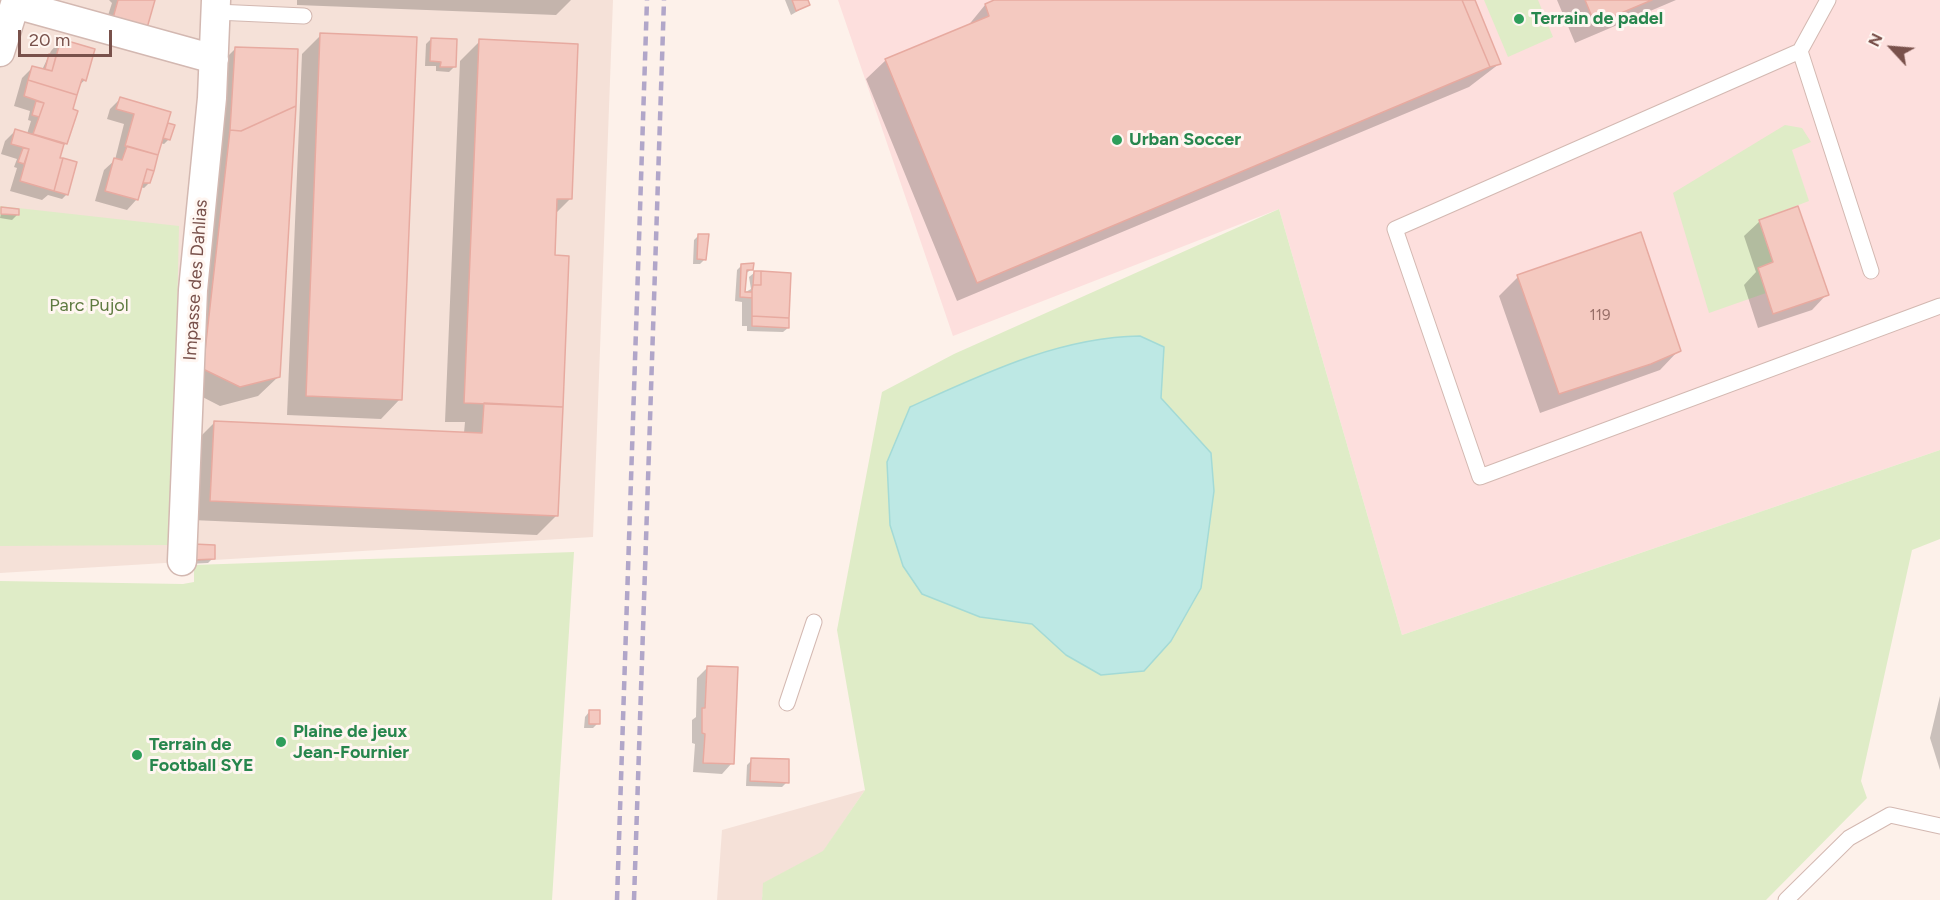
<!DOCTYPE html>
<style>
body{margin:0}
#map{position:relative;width:1940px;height:900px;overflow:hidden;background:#fdf1ea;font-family:Figtree,sans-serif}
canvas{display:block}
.north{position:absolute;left:1862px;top:18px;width:60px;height:60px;-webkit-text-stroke:4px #fff6f1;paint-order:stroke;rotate:296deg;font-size:16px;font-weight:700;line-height:24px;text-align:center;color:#79514b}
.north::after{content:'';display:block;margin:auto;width:21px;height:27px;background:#79514b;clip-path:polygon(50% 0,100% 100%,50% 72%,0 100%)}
.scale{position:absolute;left:18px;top:30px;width:94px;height:27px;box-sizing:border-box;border:3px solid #79514b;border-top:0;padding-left:8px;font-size:18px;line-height:21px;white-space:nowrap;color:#79514b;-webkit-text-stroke:4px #fff6f1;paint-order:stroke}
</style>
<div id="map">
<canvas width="1940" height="900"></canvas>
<div class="north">N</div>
<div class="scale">20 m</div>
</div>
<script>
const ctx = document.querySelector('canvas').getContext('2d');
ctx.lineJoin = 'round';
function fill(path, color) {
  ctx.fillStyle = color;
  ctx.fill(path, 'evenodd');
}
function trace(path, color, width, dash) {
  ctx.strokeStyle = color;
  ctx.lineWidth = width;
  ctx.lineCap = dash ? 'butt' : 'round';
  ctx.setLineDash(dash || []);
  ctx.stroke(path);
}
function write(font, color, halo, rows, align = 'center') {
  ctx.font = font + ' Figtree,sans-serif';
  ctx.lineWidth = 6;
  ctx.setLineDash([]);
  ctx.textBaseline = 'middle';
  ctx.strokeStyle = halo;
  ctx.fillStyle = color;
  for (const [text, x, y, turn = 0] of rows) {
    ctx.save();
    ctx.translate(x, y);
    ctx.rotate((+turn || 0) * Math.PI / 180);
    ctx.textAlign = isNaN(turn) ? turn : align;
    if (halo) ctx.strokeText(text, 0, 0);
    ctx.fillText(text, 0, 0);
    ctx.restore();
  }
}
const residential = new Path2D(`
 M 0,0 L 613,0 L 593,537 L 0,573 Z
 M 865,790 L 823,852 L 764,883 L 762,900 L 717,900 L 722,830 Z`);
const commercial = new Path2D(`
 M 838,0 L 1940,0 L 1940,450 L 1402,635 L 1279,209 L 953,336 Z`);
const green = new Path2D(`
 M 1484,0 L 1538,0 L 1553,37 L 1508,57 Z
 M 1785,125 L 1802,128 L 1811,142 L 1792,150 L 1809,201 L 1759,220 L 1773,262 L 1758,268 L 1766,293 L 1709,313 L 1673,193 Z
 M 0,206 L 179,226 L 172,545 L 0,546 Z
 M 1279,209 L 1402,635 L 1940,450 L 1940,539 L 1912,550 L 1861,781 L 1867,798 L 1766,900 L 762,900 L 763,883 L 823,851 L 865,790 L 837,630 L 882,392 L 954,354 Z
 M 574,552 L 552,900 L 0,900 L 0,581 L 183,584 L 194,582 L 194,565 Z`);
const water = new Path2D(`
 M 1140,336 L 1164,347 L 1161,398 L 1211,453 L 1214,491 L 1201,588 L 1171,641 L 1144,671 L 1101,675 L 1066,655 L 1032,624 L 980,617 L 922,594 L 903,566 L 890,525 L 887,462 L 910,407 C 983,374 1059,337 1140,336 Z`);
const shadow = new Path2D(`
 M 109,0 L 152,0 L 104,28 L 112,3 Z
 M 289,0 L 571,0 L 556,15 L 297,5 L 297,0 Z
 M 785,0 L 806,0 L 808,5 L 791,15 Z
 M 998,0 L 1473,0 L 1499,64 L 1469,87 L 957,301 L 866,79 L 886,60 L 967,27 L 985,5 Z
 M 1557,0 L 1676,0 L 1575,43 Z
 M 321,35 L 400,399 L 381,419 L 287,415 L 302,54 Z
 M 431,39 L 454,67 L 449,72 L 436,71 L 436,66 L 425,66 L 426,44 Z
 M 61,40 L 85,80 L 78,86 L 66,143 L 61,148 L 58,159 L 67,194 L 62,199 L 48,195 L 42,200 L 10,191 L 17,168 L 14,167 L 17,159 L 1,154 L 5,141 L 15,131 L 27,134 L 31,121 L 28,120 L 30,111 L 14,106 L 22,78 L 33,67 L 42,70 L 51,51 Z
 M 480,41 L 570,199 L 555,214 L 553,256 L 557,515 L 537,535 L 192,520 L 195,442 L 214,423 L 464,433 L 465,422 L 445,422 L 460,61 Z
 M 236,48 L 278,377 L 258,396 L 220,406 L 185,388 L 220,64 Z
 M 120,99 L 165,128 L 168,124 L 169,139 L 164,144 L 160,143 L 149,183 L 144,188 L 140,187 L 137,199 L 127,210 L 95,201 L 104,170 L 115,160 L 124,124 L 107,119 L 110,109 Z
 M 2,209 L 17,215 L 12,220 L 0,218 Z
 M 1760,221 L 1827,294 L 1812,310 L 1758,328 L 1744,285 L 1756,272 L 1744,236 Z
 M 699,235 L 705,259 L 700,264 L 693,264 L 694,240 Z
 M 742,265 L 752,269 L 745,274 L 744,293 L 751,289 L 749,277 L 754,273 L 788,328 L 783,332 L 747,331 L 747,326 L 742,326 L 742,302 L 735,301 L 737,270 Z
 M 1518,277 L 1679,350 L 1660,370 L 1540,413 L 1499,296 Z
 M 188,550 L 213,558 L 208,563 L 188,564 Z
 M 707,668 L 732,763 L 722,774 L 693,772 L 695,744 L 692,743 L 692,720 L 696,717 L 697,678 Z
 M 1940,696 L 1940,770 L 1930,738 Z
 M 589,712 L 598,723 L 593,728 L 584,728 L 585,717 Z
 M 752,760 L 787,782 L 782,787 L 746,786 L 747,765 Z`);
const building = new Path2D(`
 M 118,0 L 155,0 L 147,28 L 113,18 Z
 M 792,0 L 808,0 L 810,5 L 796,11 Z
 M 994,0 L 1462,0 L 1490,67 L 977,283 L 885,59 L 989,16 L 985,4 Z
 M 1462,0 L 1475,0 L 1501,64 L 1490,67 Z
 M 1585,0 L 1652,0 L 1595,24 Z
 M 320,33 L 417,37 L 402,400 L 306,396 Z
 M 431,38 L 457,39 L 456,67 L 440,67 L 441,62 L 430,61 Z
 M 61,39 L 95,49 L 86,81 L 82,79 L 77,95 L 28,80 L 32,66 L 52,71 Z
 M 479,39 L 578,44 L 572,199 L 557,199 L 555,255 L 569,256 L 563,407 L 464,403 Z
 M 235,47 L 298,49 L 296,106 L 241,131 L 230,130 Z
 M 49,54 L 56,56 L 52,71 L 45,69 Z
 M 28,80 L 77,95 L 73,109 L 78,111 L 67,144 L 33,134 L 44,103 L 24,96 Z
 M 120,97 L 171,112 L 158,155 L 125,146 L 134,114 L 116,109 Z
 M 36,101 L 44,103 L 39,117 L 32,115 Z
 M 296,106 L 280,377 L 240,387 L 203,369 L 230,130 L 241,131 Z
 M 168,123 L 175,125 L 170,140 L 163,138 Z
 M 15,129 L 64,144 L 60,158 L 63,158 L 54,191 L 20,181 L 29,149 L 11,144 Z
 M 127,146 L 158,155 L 154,171 L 147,169 L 138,200 L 105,191 L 114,158 L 122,160 Z
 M 23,148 L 29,149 L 24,164 L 18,162 Z
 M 63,158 L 77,162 L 68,195 L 54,191 Z
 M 147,169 L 154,171 L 150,183 L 143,183 Z
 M 1798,206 L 1829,295 L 1773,314 L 1758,268 L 1773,262 L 1759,220 Z
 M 1,207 L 19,209 L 19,215 L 1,214 Z
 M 1641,232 L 1681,351 L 1651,364 L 1559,394 L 1517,275 Z
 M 698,234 L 709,234 L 706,260 L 697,259 Z
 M 754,263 L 753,270 L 747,270 L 745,292 L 752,292 L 752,298 L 740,297 L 741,264 Z
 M 754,271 L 761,271 L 761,285 L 753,285 Z
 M 761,271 L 791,273 L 789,318 L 752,316 L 752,290 L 753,285 L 761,285 Z
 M 752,316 L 789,318 L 789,328 L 752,326 Z
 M 484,403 L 563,407 L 558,516 L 210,501 L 214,421 L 482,433 Z
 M 193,544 L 215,545 L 215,559 L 192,560 Z
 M 707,666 L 738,667 L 734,764 L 703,763 L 705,734 L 702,733 L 702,708 L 705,708 Z
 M 589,710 L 600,710 L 600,724 L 589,724 Z
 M 751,758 L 789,759 L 789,783 L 750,781 Z`);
const lane = new Path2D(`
 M 1828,0 L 1800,51 L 1871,271
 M 216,12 L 304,16
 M 1800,51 L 1395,229 L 1480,477 L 1940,306
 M 787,703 L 814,622
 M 1786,900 L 1849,838 L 1890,815 L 1940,826`);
const street = new Path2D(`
 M 0,52 L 15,4 L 214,59
 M 182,561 L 193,290 L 212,98 L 216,0`);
const rail = new Path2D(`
 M 617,900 L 647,0
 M 634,900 L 664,0`);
const markers = [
 [1519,19,6,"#2e9e5b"],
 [1117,140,6,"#2e9e5b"],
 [281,742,6,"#2e9e5b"],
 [137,755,6,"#2e9e5b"]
];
const numberNames = [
 ["119",1600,316]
];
const leisureNames = [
 ["Terrain de padel",1531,19],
 ["Urban Soccer",1129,140],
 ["Plaine de jeux",293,732],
 ["Jean-Fournier",293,753],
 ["Terrain de",149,745],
 ["Football SYE",149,766]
];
const streetNames = [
 ["Impasse des Dahlias",196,280,-86]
];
const parkNames = [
 ["Parc Pujol",89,306]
];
fill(residential, '#f5e1d8');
fill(commercial, '#fddfdd');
fill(green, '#dfecc7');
fill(water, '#bde8e4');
trace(water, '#a3dad6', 1.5);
fill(shadow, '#0003');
fill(building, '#f4c9c0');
trace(building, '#e7aaa0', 1.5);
trace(lane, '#d3b8b1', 17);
trace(street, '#d3b8b1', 31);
trace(lane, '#fff', 15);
trace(street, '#fff', 28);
trace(rail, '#b1a6c9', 4.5, [9, 6]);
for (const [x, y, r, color] of markers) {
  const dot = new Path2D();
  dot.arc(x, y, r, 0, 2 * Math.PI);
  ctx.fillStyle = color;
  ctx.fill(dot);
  trace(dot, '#fff6f1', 2);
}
write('15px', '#986f68', null, numberNames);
write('bold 18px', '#27864d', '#fff6f1', leisureNames, 'left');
write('18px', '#79514b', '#fff6f1', streetNames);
write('18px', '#5e7a40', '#fff6f1', parkNames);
</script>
